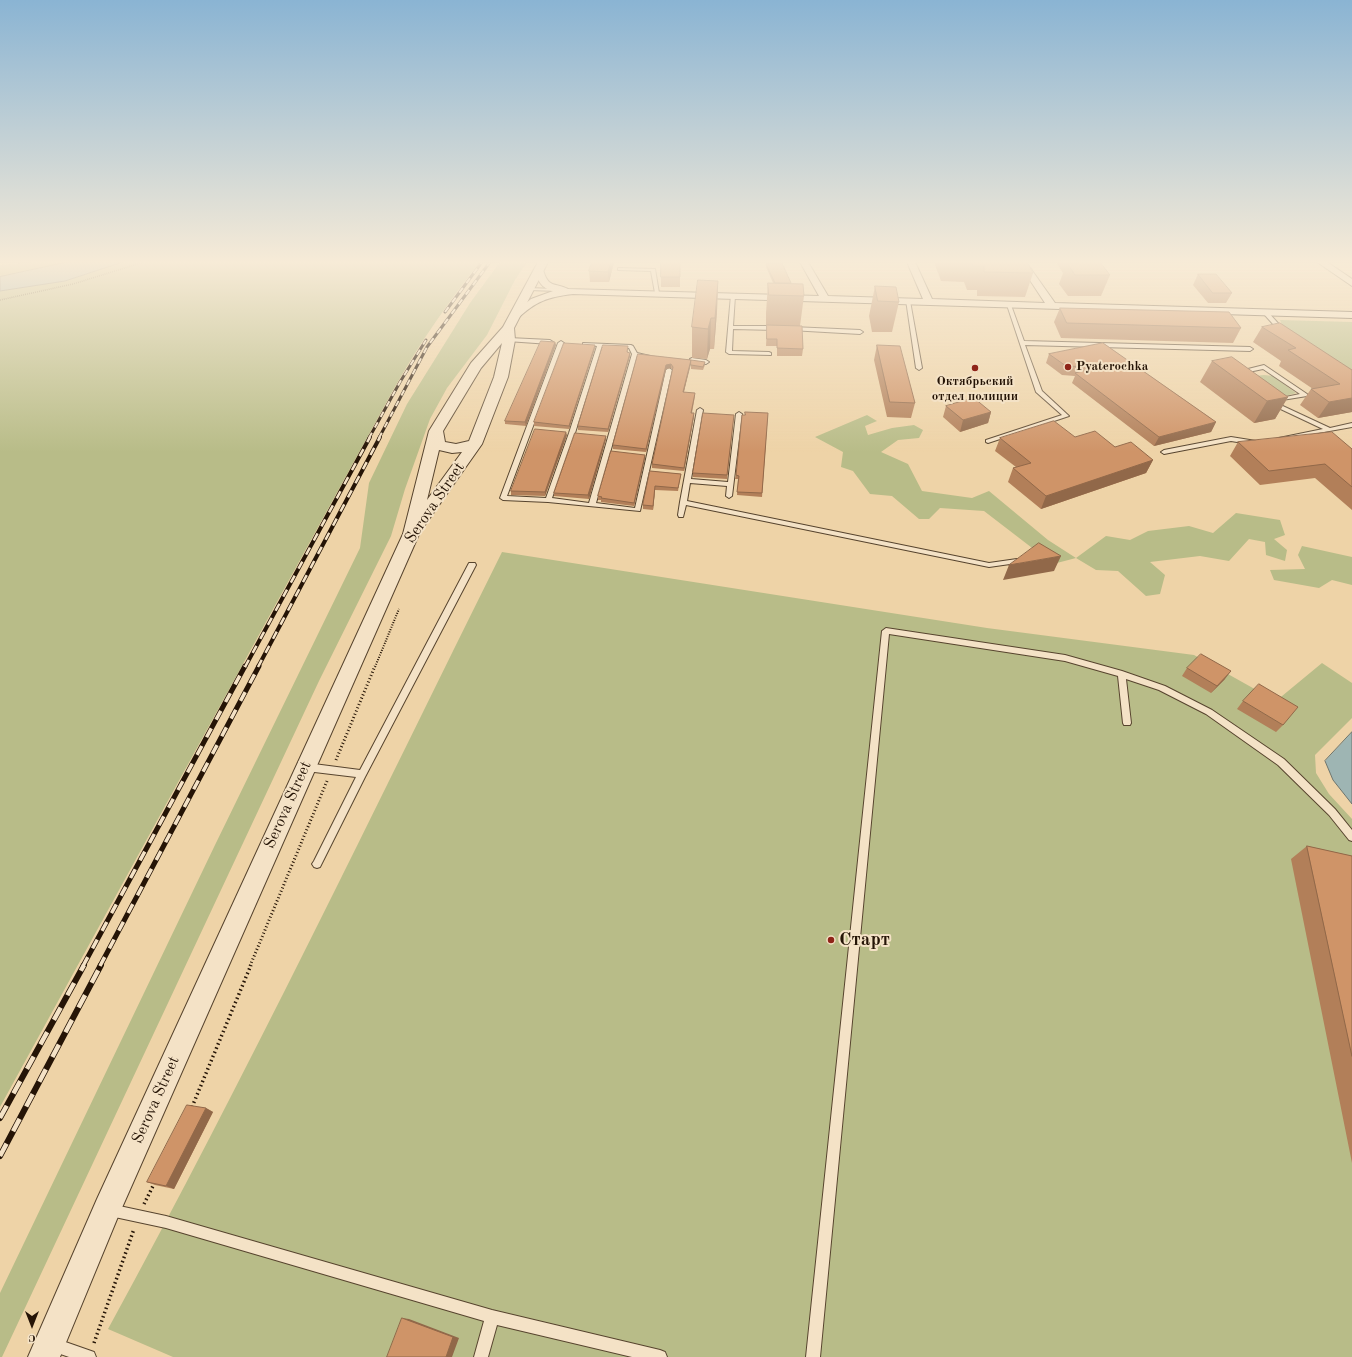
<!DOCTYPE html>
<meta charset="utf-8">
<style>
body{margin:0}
#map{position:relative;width:1352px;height:1357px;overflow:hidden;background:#eed3a7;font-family:"Old Standard TT",serif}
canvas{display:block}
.north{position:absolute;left:12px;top:1305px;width:40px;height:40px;-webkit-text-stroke:3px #f4e2c6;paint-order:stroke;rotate:180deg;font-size:11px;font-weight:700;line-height:16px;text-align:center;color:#251406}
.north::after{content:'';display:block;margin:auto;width:14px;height:18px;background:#251406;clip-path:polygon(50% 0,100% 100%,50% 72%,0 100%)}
</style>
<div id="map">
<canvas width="1352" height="1357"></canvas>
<div class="north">С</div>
</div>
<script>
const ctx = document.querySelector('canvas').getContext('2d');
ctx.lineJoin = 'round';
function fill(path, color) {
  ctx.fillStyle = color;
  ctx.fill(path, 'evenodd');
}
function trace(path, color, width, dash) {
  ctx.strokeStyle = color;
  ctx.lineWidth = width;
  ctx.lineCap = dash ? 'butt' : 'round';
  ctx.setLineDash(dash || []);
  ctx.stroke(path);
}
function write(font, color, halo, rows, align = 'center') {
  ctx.font = font + ' "Old Standard TT",serif';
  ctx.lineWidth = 4;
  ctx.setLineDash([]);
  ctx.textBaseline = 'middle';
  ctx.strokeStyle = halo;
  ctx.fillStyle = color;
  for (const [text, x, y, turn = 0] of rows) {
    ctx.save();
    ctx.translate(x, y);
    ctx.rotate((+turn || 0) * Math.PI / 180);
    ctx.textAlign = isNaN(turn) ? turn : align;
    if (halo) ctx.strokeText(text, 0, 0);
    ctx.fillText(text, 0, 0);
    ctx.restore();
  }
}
const green = new Path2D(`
 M 32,262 L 67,262 L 0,277 L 0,265 Z
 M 123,262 L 480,262 C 449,301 421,341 396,385 L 0,1107 L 0,291 L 65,281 Z
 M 500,262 L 527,262 L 515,280 L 487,335 L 447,388 L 430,419 L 405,489 L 391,536 L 319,681 L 2,1357 L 0,1357 L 0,1293 L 215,845 L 360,548 L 369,483 L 407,404 L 470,303 Z
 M 1280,320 L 1352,322 L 1352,376 L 1282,325 Z
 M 1264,375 L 1273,376 L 1296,393 L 1278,398 L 1246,377 Z
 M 867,415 L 877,421 L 865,426 L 868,435 L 892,428 L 914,425 L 923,430 L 919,438 L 898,440 L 881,452 L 908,464 L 922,491 L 972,498 L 989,491 L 1048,540 L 1076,558 L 1106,536 L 1130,540 L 1148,531 L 1189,526 L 1213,533 L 1236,513 L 1280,520 L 1285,535 L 1274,539 L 1287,550 L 1285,561 L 1266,555 L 1265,542 L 1249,539 L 1229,561 L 1200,556 L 1150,562 L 1165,575 L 1160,594 L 1146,596 L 1118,571 L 1096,570 L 1076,558 L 1053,564 L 984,511 L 940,508 L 929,519 L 919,519 L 892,496 L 870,494 L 853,471 L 841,467 L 843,452 L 815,437 Z
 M 1302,546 L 1352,557 L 1352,585 L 1332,580 L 1319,588 L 1274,580 L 1270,570 L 1305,569 L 1298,555 Z
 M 502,552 L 987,628 L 1194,655 L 1276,701 L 1322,663 L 1352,683 L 1352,718 L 1315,755 L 1316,773 L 1329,794 L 1352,819 L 1352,1357 L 173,1357 L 108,1329 C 247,1075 373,812 502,552 Z`);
const water = new Path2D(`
 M 67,262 L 123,262 L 65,281 L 0,291 L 0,277 Z
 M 1352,732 L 1352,804 L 1333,780 L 1325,761 Z`);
const pathFar3 = new Path2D(`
 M 0,300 L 73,284 L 144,262`);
const pathFar2 = new Path2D(`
 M 375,667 L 399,609`);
const pathFar1 = new Path2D(`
 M 336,760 L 375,666
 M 250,966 L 327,781`);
const path = new Path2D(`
 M 192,1107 L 251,965
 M 144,1204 L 155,1182
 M 94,1343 L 134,1229`);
const service = new Path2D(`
 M 620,268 L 655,269 L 659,293 L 657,294 L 655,293 L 651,271 L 618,270 L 618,268 Z
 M 527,288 L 558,289 L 560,290 L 558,291 L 529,290 L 527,290 Z
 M 731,295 L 735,296 L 733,326 L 776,326 L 779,328 L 776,330 L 733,329 L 732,351 L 769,352 L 771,353 L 771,355 L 729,354 L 726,352 Z
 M 906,300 L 910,301 L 922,368 L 919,370 L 916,368 Z
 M 1007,304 L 1011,305 L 1024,341 L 1250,347 L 1253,349 L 1250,351 L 1025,345 L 1042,391 L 1069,416 L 988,443 L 986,442 L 986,440 L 1062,415 L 1036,392 L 1007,305 Z
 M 1263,311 L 1267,311 L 1285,331 L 1285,333 L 1281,333 L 1263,313 Z
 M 792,327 L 860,330 L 863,332 L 860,334 L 790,330 L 789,329 Z
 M 509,338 L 550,340 L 553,342 L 550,344 L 507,341 L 506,340 Z
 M 561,341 L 564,343 L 507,496 L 546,498 L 569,433 L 597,346 L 583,345 L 583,343 L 631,345 L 633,346 L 637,353 L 650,356 L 647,358 L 637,356 L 596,503 L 635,508 L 666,370 L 669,368 L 672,370 L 640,511 L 548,502 L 503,500 L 500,498 L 558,343 ZM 602,347 L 629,348 L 632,354 L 589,503 L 552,498 L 575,433 Z
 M 692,358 L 706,360 L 709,362 L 706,364 L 690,361 L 690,359 Z
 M 1264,365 L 1307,394 L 1307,396 L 1276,401 L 1276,399 L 1300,394 L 1263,369 L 1239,374 L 1236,372 Z
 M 1272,401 L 1330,428 L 1352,423 L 1352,427 L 1279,440 L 1279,438 L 1323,429 L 1270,404 L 1270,402 Z
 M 700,408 L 703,410 L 691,479 L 728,482 L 736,414 L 739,412 L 742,414 L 732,496 L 729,498 L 726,496 L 727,486 L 690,483 L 687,501 L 989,563 L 1017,559 L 1021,561 L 1017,563 L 989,567 L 686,505 L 683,517 L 679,517 L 678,515 L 680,502 L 697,410 Z
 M 1231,437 L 1256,441 L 1259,443 L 1256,445 L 1231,441 L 1164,454 L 1161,452 L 1164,450 Z
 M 469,563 L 475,563 L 476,565 L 365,777 L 320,867 L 317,868 L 314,867 L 312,864 L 314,861 L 356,777 L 306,771 L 303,770 L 302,767 L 303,764 L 306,763 L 360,770 Z
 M 886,628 L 1065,655 L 1122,671 L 1165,686 L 1212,710 L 1284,759 L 1335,809 L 1352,830 L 1352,841 L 1349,840 L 1329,815 L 1278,765 L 1206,714 L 1159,690 L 1126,679 L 1131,723 L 1130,725 L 1124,725 L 1123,723 L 1118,676 L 1065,661 L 889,634 L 820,1357 L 806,1357 L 882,631 Z
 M 110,1204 L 166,1216 L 492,1310 L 660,1350 L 665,1352 L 667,1357 L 632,1357 L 497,1325 L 488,1357 L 474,1357 L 484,1321 L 166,1228 L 110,1216 L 106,1214 L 104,1210 L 106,1206 Z
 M 54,1338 L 94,1352 L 96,1357 L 69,1357 L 49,1350 L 47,1345 L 49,1340 Z`);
const minor = new Path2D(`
 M 800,262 L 808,262 L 828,296 L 923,299 L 907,262 L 915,262 L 932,299 L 1045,303 L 1018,262 L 1026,262 L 1055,303 L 1352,312 L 1352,318 L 573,294 C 548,297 536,301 517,319 L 511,319 L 509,317 L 531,299 L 553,291 C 541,288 538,281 535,270 L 539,267 L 543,270 C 549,289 554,282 568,289 L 819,296 Z
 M 1317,262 L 1327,262 L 1352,279 L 1352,286 Z`);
const tertiary = new Path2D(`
 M 538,262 L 548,262 L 514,328 L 515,340 L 508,377 L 482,444 L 420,532 L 117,1219 L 60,1357 L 28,1357 L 97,1199 L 403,534 L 429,431 L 471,363 L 503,327 ZM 502,343 L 494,377 L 469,441 L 456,444 L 445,442 L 443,431 L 481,368 ZM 439,450 L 452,453 L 462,452 L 427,500 Z`);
const railFar3 = new Path2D(`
 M 445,312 L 482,262
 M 369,438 L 400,382 L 426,340
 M 379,438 L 427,347 L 490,262`);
const railFar2 = new Path2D(`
 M 245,667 L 370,437
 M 258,667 L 380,437`);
const railFar1 = new Path2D(`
 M 83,966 L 245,666
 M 100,966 L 259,666`);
const rail = new Path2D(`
 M 0,1118 L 84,965
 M 0,1156 L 101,965`);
const wall = new Path2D(`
 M 614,262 L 609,282 L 590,282 L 589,271 Z
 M 661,262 L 680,277 L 680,287 L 661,287 Z
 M 934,262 L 1027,262 L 1033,273 L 1025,297 L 977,296 L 977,290 L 967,290 L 964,282 L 941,281 Z
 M 1056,262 L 1100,262 L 1110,275 L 1101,296 L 1068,296 L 1059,284 L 1063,273 Z
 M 766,264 L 791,283 L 804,296 L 800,326 L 803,349 L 802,356 L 777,356 L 777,346 L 766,346 L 767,326 L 766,326 L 766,313 L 768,283 L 773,283 L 766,267 Z
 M 1198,274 L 1232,293 L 1226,303 L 1208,303 L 1193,285 Z
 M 718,281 L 717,311 L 714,349 L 710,349 L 707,359 L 692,358 L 692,327 Z
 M 875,286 L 899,302 L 892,332 L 872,332 L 869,316 Z
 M 1060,308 L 1241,328 L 1233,343 L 1061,338 L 1054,322 Z
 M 1262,327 L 1352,370 L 1352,412 L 1318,418 L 1300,405 L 1311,389 L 1313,389 L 1279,366 L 1281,361 L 1253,342 Z
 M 555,342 L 556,345 L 526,426 L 505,424 L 505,421 Z
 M 1103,343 L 1216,422 L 1211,432 L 1154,446 L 1072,383 L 1075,376 L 1062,375 L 1046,363 L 1049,354 Z
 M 877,345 L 915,403 L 911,418 L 887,417 L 874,360 Z
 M 595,348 L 569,429 L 534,426 L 534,422 Z
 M 628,350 L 628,353 L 630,353 L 630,356 L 608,432 L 578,430 L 578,426 Z
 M 638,354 L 691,360 L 684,392 L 695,396 L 692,413 L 694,416 L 684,471 L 652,468 L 652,464 L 673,370 L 671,368 L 666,369 L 646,452 L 613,449 L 613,445 Z
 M 1212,361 L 1288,397 L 1275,419 L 1254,423 L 1200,382 Z
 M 691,365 L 705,365 L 703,370 L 691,369 Z
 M 946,406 L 991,412 L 988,423 L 960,432 L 943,417 Z
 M 768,413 L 762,497 L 737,495 L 738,479 L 735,479 L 736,475 Z
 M 734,415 L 727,479 L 693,477 L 693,473 Z
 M 567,435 L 545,496 L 511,495 L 511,491 Z
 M 606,436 L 606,439 L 589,499 L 554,496 L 554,493 Z
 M 1075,437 L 1115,447 L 1153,460 L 1146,473 L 1041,509 L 1008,482 L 1013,468 L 1016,467 L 995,451 L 1000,438 Z
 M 1238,442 L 1352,449 L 1352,510 L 1315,478 L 1260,485 L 1230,456 Z
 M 645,455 L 645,458 L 634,506 L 601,502 L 601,500 L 598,500 L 598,496 Z
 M 650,471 L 681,474 L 678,491 L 655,490 L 653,510 L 643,509 L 643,505 Z
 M 1187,668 L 1225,679 L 1211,693 L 1182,676 Z
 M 1243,701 L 1283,725 L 1276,732 L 1237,709 Z
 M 1307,846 L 1352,856 L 1352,1163 L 1291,859 Z
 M 206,1108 L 213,1112 L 174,1189 L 155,1185 L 147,1182 Z`);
const shadedWall = new Path2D(`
 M 611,262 L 614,262 L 609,282 L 608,272 Z
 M 718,281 L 717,311 L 714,349 L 715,318 Z
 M 711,318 L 710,349 L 707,359 L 708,329 Z
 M 555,342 L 556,345 L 526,426 L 525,422 Z
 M 595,345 L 595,348 L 569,429 L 569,426 Z
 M 630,353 L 630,356 L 608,432 L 608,429 Z
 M 691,360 L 691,364 L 683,395 L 683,392 Z
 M 671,364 L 671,368 L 666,369 L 646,452 L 646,449 L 666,365 Z
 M 1288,397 L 1275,419 L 1254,423 L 1267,401 Z
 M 1352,398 L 1352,412 L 1318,418 L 1329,402 Z
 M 991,412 L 988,423 L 960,432 L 963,420 Z
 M 694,413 L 694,416 L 684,471 L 684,468 Z
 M 1216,422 L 1211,432 L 1154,446 L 1159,437 Z
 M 566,432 L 567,435 L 545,496 L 545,492 Z
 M 606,436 L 606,439 L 589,499 L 588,495 Z
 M 645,455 L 645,458 L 634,506 L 634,503 Z
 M 1153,460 L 1146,473 L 1041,509 L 1046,496 Z
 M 655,486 L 655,490 L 653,510 L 653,506 Z
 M 1061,556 L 1054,571 L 1003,580 L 1009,565 Z
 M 1231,671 L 1225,679 L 1211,693 L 1217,686 Z
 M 206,1108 L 213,1112 L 174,1189 L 166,1186 Z
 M 402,1318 L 409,1319 L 459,1338 L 452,1357 L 446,1357 Z`);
const building = new Path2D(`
 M 592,262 L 611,262 L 608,272 L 589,271 Z
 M 661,262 L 680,262 L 680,277 L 661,277 Z
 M 972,262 L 1027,262 L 1033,273 L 984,272 L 984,266 L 973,266 Z
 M 1077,262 L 1100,262 L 1110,275 L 1075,275 L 1067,263 L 1078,263 Z
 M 782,263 L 791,283 L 775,283 L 766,264 Z
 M 1198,274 L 1216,274 L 1232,293 L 1213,293 Z
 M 698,280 L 718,281 L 715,318 L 711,318 L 708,329 L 692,327 Z
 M 768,283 L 803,284 L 804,296 L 769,295 Z
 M 875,286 L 896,287 L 899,302 L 878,301 Z
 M 1060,308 L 1229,312 L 1241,328 L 1067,323 Z
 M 1280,323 L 1352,370 L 1352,398 L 1329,402 L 1311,389 L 1340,384 L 1288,350 L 1296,348 L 1262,327 Z
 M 767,325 L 802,326 L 803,349 L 777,348 L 777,339 L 767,339 Z
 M 541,341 L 555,342 L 525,422 L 505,421 Z
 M 564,343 L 595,345 L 569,426 L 534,422 Z
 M 1103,343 L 1216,422 L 1159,437 L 1075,373 L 1097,367 L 1066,366 L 1049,354 Z
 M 603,345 L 628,346 L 627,352 L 630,353 L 608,429 L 578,426 Z
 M 877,345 L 900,346 L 915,403 L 890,402 Z
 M 638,354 L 691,360 L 683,392 L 695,393 L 691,413 L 694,413 L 684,468 L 652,464 L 673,367 L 671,364 L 666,365 L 646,449 L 613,445 Z
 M 1232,357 L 1288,397 L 1267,401 L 1212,361 Z
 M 691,360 L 705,362 L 703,367 L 691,365 Z
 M 974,398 L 991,412 L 963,420 L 946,406 Z
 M 745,412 L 768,413 L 762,493 L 737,492 L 739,476 L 736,475 L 742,415 L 745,415 Z
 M 703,413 L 734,415 L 727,475 L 693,473 Z
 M 1054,421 L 1075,437 L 1095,431 L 1115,447 L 1131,442 L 1153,460 L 1046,496 L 1013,468 L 1031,463 L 1000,438 Z
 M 535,429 L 566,432 L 545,492 L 511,491 Z
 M 1332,432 L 1352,449 L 1352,487 L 1325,464 L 1269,471 L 1238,442 Z
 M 575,433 L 606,436 L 588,495 L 554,493 Z
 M 611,451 L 645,455 L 634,503 L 601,498 L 602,497 L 598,496 Z
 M 650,471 L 681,474 L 678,488 L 655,486 L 653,506 L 643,505 Z
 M 1039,543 L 1061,556 L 1009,565 Z
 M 1201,654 L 1231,671 L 1217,686 L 1187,668 Z
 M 1259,684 L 1298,707 L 1283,725 L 1243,701 Z
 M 1307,846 L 1352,856 L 1352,1056 Z
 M 187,1105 L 206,1108 L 166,1186 L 147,1182 Z
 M 402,1318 L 453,1337 L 446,1357 L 387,1357 Z`);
const markers = [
 [1068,367,4,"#8f2418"],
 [975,368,4,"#8f2418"],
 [831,940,4,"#8f2418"]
];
const farPoinames = [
 ["Pyaterochka",1076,367],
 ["Октябрьский",975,382,"center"],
 ["отдел полиции",975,397,"center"]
];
const streetNames = [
 ["Serova Street",435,503,-56],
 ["Serova Street",288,805,-66],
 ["Serova Street",156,1100,-66]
];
const nearPoinames = [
 ["Старт",839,940]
];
fill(green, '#b8bc88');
fill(water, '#9eb5b3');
trace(water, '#6e756e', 1);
trace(service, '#57442e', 2);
trace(minor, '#57442e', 2);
trace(tertiary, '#57442e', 2);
trace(pathFar3, '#251406', 1.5, [0.5, 1.5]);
trace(pathFar2, '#251406', 2, [1, 1.5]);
trace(pathFar1, '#251406', 3, [1, 2.5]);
trace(path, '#251406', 3.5, [1.5, 3]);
fill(service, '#f4e2c6');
fill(minor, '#f4e2c6');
fill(tertiary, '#f4e2c6');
trace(railFar3, '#251406', 3);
trace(railFar2, '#251406', 4);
trace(railFar1, '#251406', 5);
trace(rail, '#251406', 6);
trace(railFar3, '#f4e2c6', 2, [6]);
trace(railFar2, '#f4e2c6', 2.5, [8]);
trace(railFar1, '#f4e2c6', 3.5, [10]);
trace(rail, '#f4e2c6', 4.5, [14]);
fill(wall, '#b27f59');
fill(shadedWall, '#916849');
fill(building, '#cf9468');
trace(building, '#916849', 1);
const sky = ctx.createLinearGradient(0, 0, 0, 452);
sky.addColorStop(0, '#8ab4d3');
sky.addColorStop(0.58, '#f7ebd7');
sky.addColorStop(1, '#f7ebd700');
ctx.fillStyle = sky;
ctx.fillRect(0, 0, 1352, 452);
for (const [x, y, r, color] of markers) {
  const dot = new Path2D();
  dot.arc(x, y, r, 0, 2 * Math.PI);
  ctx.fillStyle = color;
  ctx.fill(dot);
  trace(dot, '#f4e2c6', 1.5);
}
write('bold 13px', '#251406', '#f4e2c6', farPoinames, 'left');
write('16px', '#251406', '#f4e2c6', streetNames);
write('bold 19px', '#251406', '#f4e2c6', nearPoinames, 'left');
</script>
